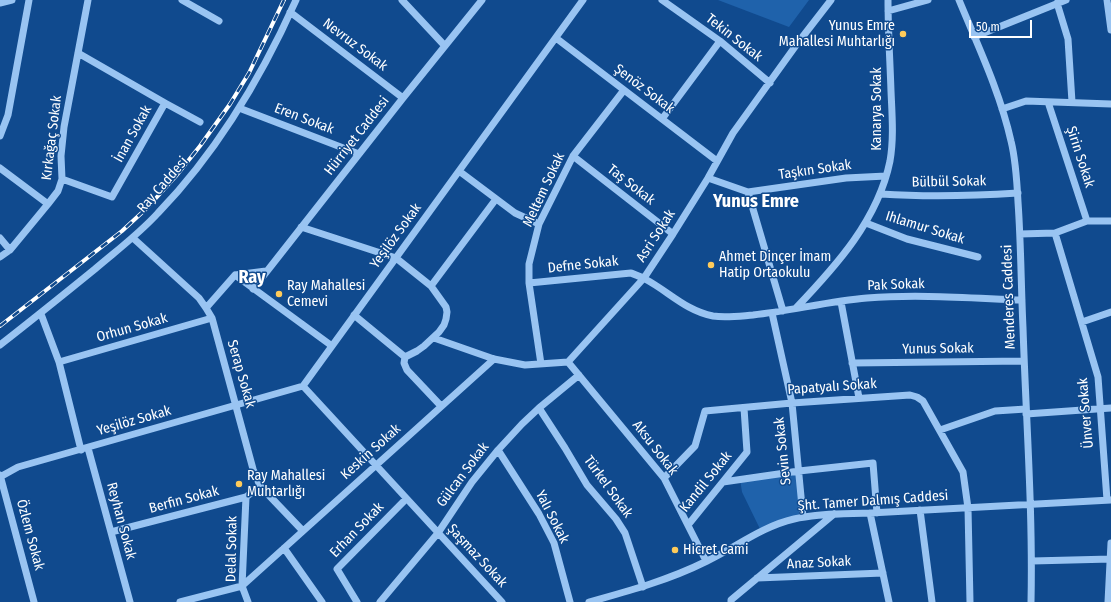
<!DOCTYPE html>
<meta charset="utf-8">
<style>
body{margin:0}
#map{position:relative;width:1111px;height:602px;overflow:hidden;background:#104a8e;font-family:"Fira Sans Condensed",sans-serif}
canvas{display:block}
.scale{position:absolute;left:969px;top:20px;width:63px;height:18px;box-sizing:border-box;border:2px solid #fff;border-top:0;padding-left:5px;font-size:12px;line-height:14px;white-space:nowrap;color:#fff;-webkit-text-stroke:3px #104a8e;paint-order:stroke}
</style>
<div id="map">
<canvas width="1111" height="602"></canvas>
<div class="scale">50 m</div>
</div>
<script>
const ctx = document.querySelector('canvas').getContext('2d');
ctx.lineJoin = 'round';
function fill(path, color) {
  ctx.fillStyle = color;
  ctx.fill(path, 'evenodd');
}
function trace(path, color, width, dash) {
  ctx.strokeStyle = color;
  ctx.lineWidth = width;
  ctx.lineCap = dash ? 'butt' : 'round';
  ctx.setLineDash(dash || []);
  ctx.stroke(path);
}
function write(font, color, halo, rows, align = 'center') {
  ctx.font = font + ' "Fira Sans Condensed",sans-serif';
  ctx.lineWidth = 3;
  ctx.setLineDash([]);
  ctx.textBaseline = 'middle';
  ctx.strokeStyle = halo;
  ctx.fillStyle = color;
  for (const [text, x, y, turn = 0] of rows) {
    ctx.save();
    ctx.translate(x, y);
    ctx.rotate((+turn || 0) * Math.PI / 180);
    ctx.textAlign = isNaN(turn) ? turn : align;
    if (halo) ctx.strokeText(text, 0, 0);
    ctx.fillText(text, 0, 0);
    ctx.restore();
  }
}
const green = new Path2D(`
 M 718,0 L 809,0 L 789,27 Z
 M 799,471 L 803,517 L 761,531 L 742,492 L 740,479 Z`);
const minor = new Path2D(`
 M 182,0 L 219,21
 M 402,0 L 445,46
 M 662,0 L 720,41 L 770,83
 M 959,0 C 978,46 1000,92 1011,141 C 1016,161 1017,182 1018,202 C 1021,244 1021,286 1023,328 C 1026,420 1033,511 1031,602
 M 1107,0 L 1111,30
 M 0,3 L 12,0
 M 1057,3 L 1068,39 L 1072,102
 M 888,11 L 928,0
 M 290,12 L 403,98
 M 974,37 L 1066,0
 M 556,38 L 717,161
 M 1048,102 L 1087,221
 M 165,103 L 200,122
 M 239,108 L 359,154
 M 1002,109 L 1026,101 L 1111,104
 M 662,119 L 720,41
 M 0,136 L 8,115 L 29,0
 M 573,156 L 673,234
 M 0,168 L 48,204
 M 459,171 L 515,213 L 539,224
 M 708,178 L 748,192 L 783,311
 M 62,179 L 112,197 L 165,103 L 78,53
 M 748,192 L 846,178 L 886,176
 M 881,194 C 926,197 972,196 1018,193
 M 866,223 L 907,239 L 978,257
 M 301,227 L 396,258 L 431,286 L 446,307 L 447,312 L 446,319 L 444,325 L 439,332 L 424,346 L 417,351 L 405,357
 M 1055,233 L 1098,377 L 1107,500
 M 1020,234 L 1055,233 L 1087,221 L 1111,221
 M 0,238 L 10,250
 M 133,238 L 199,298 L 206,308 L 212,318 L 253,469 L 260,486 L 303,531
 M 0,257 L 10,250 L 48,204 L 58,191 L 62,179 L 61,156 L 64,127 L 88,0
 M 235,275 L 332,346
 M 529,283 L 631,273 C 635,275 640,276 645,279 C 668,291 686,311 713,316 C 726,318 740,316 753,315 C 791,311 829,301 867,298 C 918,294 970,298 1022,300
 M 431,286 L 496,199
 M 253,289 L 403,98 L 482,0
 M 841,302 L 859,398
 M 206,308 L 235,275 L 266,271
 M 796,308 C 836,266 878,220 890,161 C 894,138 892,115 891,91 C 890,61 888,30 888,0
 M 772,313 L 792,403 L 803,517
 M 41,314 L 59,362 L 81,450
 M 354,315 L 405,357 L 404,363 L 407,370 L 441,406
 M 1082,322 L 1111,312
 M 434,338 L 494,359 L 525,365 L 568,362 L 644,278 L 673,234 L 708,178 L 733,133 L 797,44 L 831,0
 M 0,345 C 32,320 63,295 95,269 C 116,251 139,234 158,213 C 216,153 262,76 296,0
 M 59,362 L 212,318
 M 568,362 L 664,478 L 706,561
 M 852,363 L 1024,361
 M 541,364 L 529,283 L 529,264 L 539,224 L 573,156 L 624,90
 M 303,386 L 502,602
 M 539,408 L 565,448 L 587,485 L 616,519 L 625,533 L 643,587
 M 1026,414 L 1111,408
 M 940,430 L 995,411 L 1026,409
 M 88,448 L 130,602
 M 498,450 L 539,514 L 554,543 L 570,602
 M 0,475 L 34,602
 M 0,477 L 18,467 L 303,386 L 583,0
 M 664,478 L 695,446 L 705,411 L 792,403 L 910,395 L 917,397 L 923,401 L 963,472 L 968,508 L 970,602
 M 723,482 L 799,471 L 873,463 L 877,513
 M 246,497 L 242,586 L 248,602
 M 920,510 L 932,602
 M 870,513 L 889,602
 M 688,525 L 747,452 L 744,408
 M 111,532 L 246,497 L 260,486
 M 284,548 L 322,602
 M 1032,561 L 1111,559
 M 757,578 L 883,573
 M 180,602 L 242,586 L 494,359
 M 357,602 L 337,569 L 406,499
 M 380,602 L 438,533 L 472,482 L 498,450 L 522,424 L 539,408 L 579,375
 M 589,602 C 629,591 669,580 707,561 C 736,547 763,526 794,519 C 819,513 845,514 870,513 L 1111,500
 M 731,602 L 731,600 L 834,514
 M 1108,602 L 1111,543`);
const rail = new Path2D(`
 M 0,326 L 122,231 L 147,208 L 176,176 L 200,146 L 230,104 L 249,73 L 284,0`);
const markers = [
 [903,34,4,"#ffcb5a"],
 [711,265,4,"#ffcb5a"],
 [279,294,4,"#ffcb5a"],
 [239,484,4,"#ffcb5a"],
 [675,550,4,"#ffcb5a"]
];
const poiNames = [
 ["Yunus Emre",895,26,"right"],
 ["Mahallesi Muhtarlığı",895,42,"right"],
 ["Ahmet Dinçer İmam",719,257],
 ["Hatip Ortaokulu",719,273],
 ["Ray Mahallesi",287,286],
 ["Cemevi",287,302],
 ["Ray Mahallesi",247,476],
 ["Muhtarlığı",247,492],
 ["Hicret Cami",683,550]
];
const streetNames = [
 ["Tekin Sokak",734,38,38],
 ["Nevruz Sokak",355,45,37],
 ["Şenöz Sokak",644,89,37],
 ["Kanarya Sokak",877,109,-90],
 ["Eren Sokak",304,119,21],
 ["İnan Sokak",133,134,-61],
 ["Hürriyet Caddesi",357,136,-52],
 ["Kırkağaç Sokak",52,138,-83],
 ["Şirin Sokak",1080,157,72],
 ["Taşkın Sokak",815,170,-8],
 ["Bülbül Sokak",949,182,-1],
 ["Ray Caddesi",163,185,-49],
 ["Taş Sokak",631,185,38],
 ["Meltem Sokak",544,190,-65],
 ["Ihlamur Sokak",925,228,17],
 ["Yeşilöz Sokak",396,236,-54],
 ["Asri Sokak",656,236,-57],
 ["Defne Sokak",583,265,-6],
 ["Pak Sokak",896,285,-2],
 ["Menderes Caddesi",1009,297,-92],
 ["Orhun Sokak",132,328,-16],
 ["Yunus Sokak",938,349,-1],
 ["Serap Sokak",241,374,74],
 ["Papatyalı Sokak",832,387,-4],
 ["Ünver Sokak",1086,413,-95],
 ["Yeşilöz Sokak",134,421,-16],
 ["Aksu Sokak",655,448,52],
 ["Sevin Sokak",783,451,-96],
 ["Keskin Sokak",371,452,-42],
 ["Gülcan Sokak",463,475,-53],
 ["Kandil Sokak",706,482,-51],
 ["Türkel Sokak",608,487,54],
 ["Berfin Sokak",184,500,-15],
 ["Şht. Tamer Dalmış Caddesi",873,501,-4],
 ["Yalı Sokak",552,517,63],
 ["Reyhan Sokak",121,521,75],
 ["Erhan Sokak",357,530,-46],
 ["Özlem Sokak",30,535,75],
 ["Delal Sokak",232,549,-89],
 ["Şaşmaz Sokak",477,556,47],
 ["Anaz Sokak",819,563,-3]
];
const districtNames = [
 ["Yunus Emre",756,202],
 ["Ray",252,278]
];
fill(green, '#1f62ab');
trace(minor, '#99c4f2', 7);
trace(rail, '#fff', 4);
trace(rail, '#104a8e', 2.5, [8]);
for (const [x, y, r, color] of markers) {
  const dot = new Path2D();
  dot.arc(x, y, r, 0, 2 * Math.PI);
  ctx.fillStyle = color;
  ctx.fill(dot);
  trace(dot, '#104a8e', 1.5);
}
write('14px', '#fff', '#104a8e', poiNames, 'left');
write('14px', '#fff', '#104a8e', streetNames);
write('bold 18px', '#fff', '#104a8e', districtNames);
</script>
